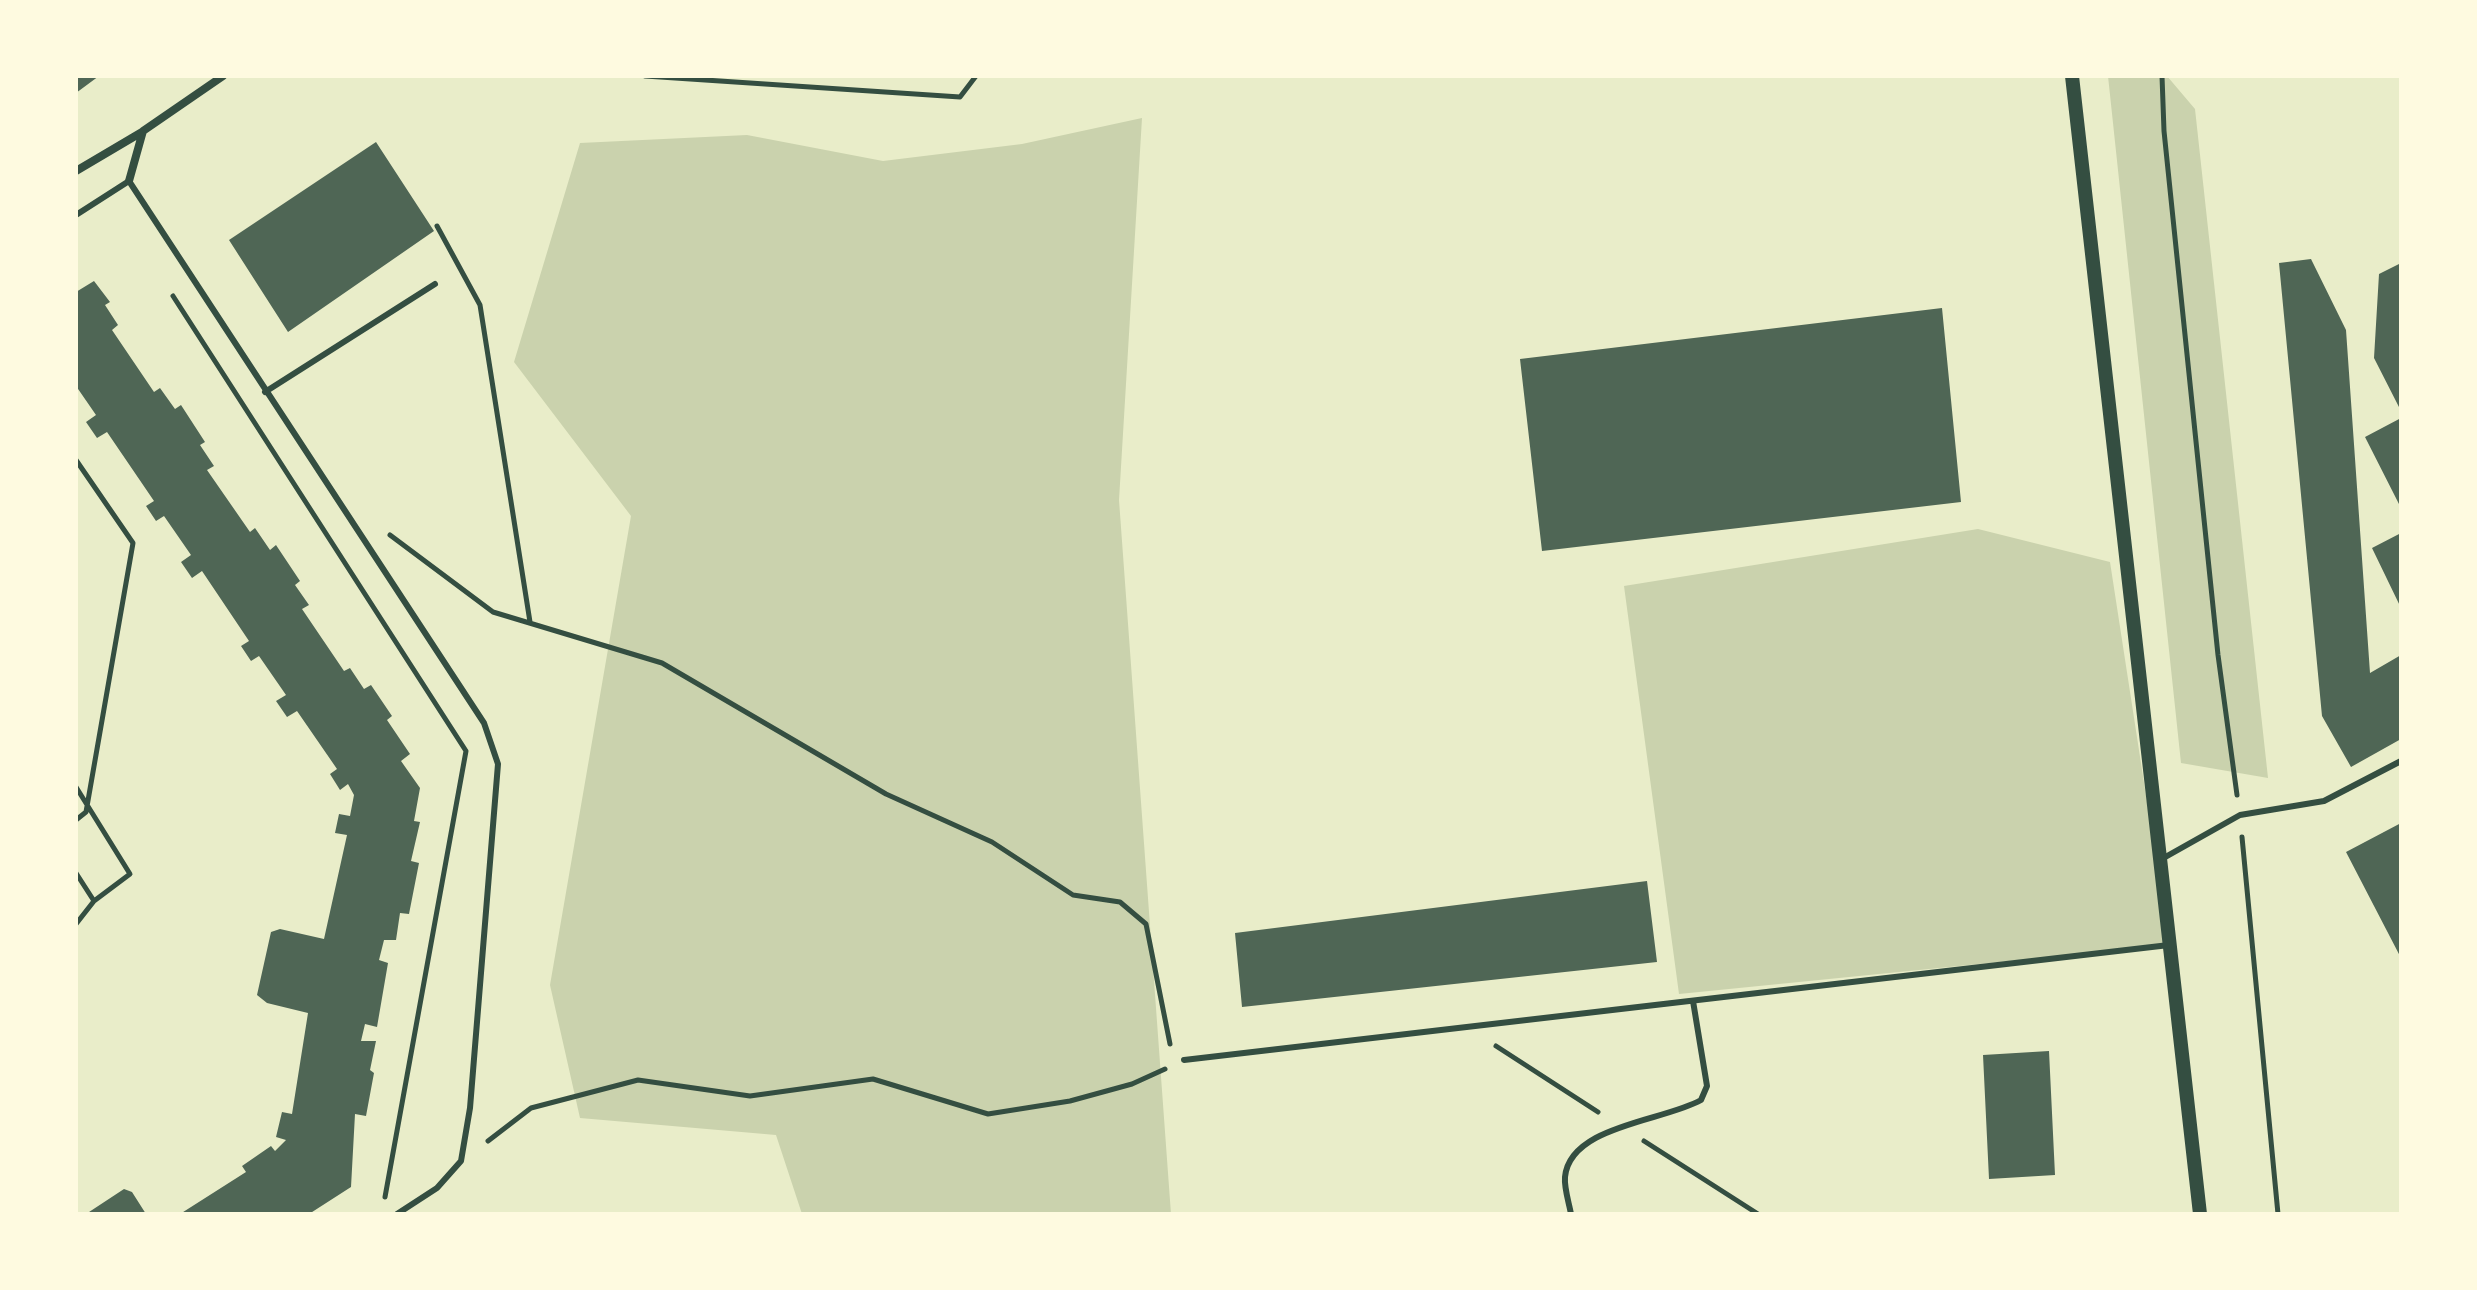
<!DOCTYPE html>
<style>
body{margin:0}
#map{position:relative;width:2477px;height:1290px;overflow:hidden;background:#e9edc9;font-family:"Libre Baskerville",serif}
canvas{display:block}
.frame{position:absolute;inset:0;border:78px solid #fefae0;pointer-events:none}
</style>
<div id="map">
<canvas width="2477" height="1290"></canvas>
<div class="frame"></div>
</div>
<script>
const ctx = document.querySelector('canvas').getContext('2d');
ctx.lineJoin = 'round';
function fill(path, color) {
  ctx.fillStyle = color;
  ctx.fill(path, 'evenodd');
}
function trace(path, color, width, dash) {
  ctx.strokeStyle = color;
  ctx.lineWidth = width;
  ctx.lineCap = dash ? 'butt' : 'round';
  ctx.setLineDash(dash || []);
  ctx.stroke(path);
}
const green = new Path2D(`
 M 2108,76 L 2167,76 L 2195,109 L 2268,778 L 2181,763 Z
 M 1142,118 L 1119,500 L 1171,1214 L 802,1214 L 776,1135 L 580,1118 L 550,985 L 631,516 L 514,362 L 580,143 L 747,135 L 883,161 L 1022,144 Z
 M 1978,529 L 2110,562 L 2169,945 L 1679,994 L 1624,586 Z`);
const building = new Path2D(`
 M 76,76 L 99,76 L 76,93 Z
 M 376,142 L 434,231 L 288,332 L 229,240 Z
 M 2311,259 L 2346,330 L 2370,673 L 2401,655 L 2401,739 L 2351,767 L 2322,716 L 2279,263 Z
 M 2401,263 L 2401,411 L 2374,358 L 2379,274 Z
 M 94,281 L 110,302 L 105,305 L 118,325 L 112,330 L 154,392 L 160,388 L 175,409 L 181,405 L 205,442 L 200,445 L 214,466 L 207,470 L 250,532 L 255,528 L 270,550 L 276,545 L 300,581 L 295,585 L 309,605 L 302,609 L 344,671 L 350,668 L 364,689 L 371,685 L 392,716 L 387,720 L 410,754 L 401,761 L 420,788 L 414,821 L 420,822 L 411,861 L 419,863 L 409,914 L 400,913 L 396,940 L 384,940 L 379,960 L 388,963 L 377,1027 L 365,1024 L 361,1041 L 376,1041 L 370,1070 L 374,1073 L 366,1116 L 355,1114 L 351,1187 L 309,1214 L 180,1214 L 246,1172 L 242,1166 L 271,1146 L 275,1151 L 286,1140 L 276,1137 L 282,1112 L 292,1114 L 308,1013 L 267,1003 L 257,995 L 271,932 L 280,929 L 324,939 L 347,835 L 335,833 L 339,814 L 350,816 L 354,795 L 348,784 L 340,790 L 330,774 L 337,769 L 297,711 L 287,717 L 276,701 L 286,695 L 259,656 L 251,661 L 241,646 L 249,641 L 202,571 L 192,578 L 181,562 L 191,555 L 164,516 L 156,521 L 146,506 L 154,501 L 107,432 L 97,438 L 86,422 L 96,415 L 76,386 L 76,292 Z
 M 1942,308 L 1961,502 L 1542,551 L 1520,359 Z
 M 2401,418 L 2401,508 L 2365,437 Z
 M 2401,533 L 2401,608 L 2372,548 Z
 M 2401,823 L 2401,958 L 2346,852 Z
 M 1647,881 L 1657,962 L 1242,1007 L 1235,933 Z
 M 2049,1051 L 2055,1175 L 1989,1179 L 1983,1055 Z
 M 124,1189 L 132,1192 L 146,1214 L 86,1214 Z`);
const path = new Path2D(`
 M 645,76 L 960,97 L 976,76
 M 2162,76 L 2164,131 L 2218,655 L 2237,795
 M 437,226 L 480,305 L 530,622
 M 173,296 L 466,751 L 385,1197
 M 76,460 L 133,543 L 86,812 L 76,820
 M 390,535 L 493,612 L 662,663 L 886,794 L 992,842 L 1073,895 L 1120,902 L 1146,924 L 1170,1044
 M 76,787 L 130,874 L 94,901 L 76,924
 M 2242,837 L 2278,1214
 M 76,873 L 94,901
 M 1496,1046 L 1598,1112
 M 488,1141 L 531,1108 L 638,1080 L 750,1096 L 873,1079 L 988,1114 L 1070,1101 L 1132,1084 L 1165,1069
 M 1644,1141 L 1758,1214`);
const service = new Path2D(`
 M 76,215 L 129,181 L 484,723 L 498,764 L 470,1108 L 461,1161 L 437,1188 L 397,1214
 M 265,392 L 435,284
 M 2160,860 L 2240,815 L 2324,801 L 2401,761
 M 1184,1060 L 2169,945
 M 1571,1214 C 1569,1203 1564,1188 1565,1177 C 1570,1125 1665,1121 1701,1100 L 1707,1086 L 1693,1001`);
const minor = new Path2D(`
 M 76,171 L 142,132
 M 129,181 L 143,131 L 223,76`);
const tertiary = new Path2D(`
 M 2072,76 L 2200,1214`);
fill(green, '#cad2ad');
fill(building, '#4f6655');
trace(path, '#344e41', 5);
trace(service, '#344e41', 6);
trace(minor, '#344e41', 8);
trace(tertiary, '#344e41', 14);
</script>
